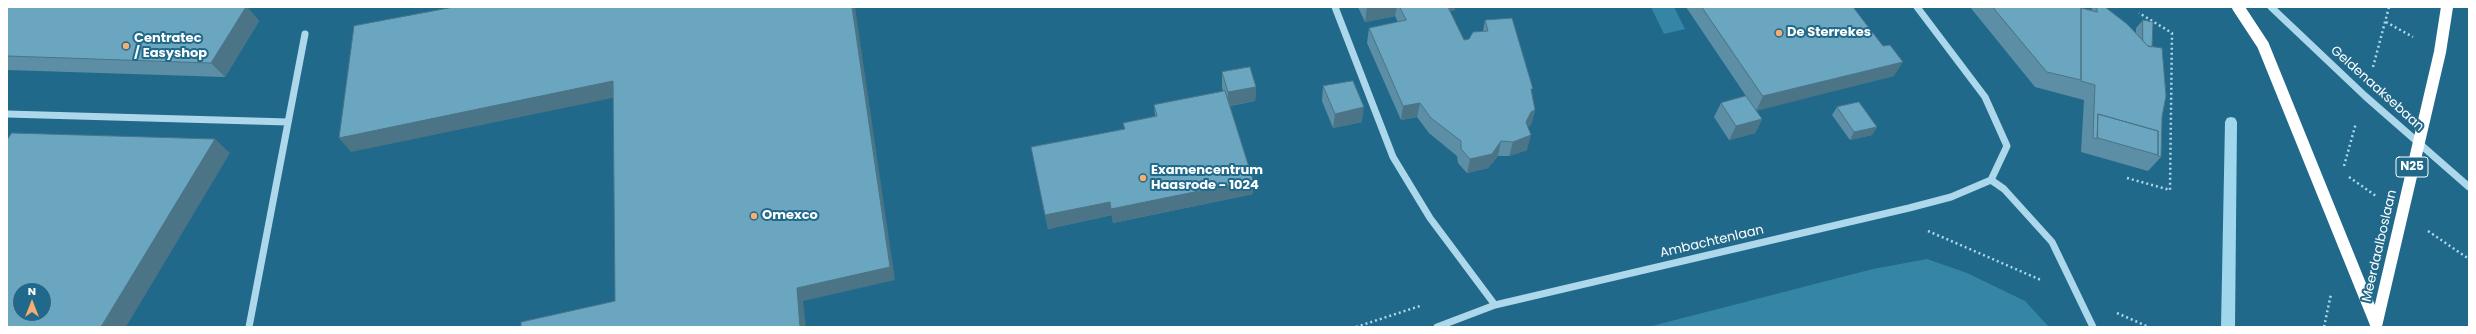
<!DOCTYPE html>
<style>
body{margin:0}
#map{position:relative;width:2476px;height:334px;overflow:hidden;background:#21698a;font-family:Poppins,sans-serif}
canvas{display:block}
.frame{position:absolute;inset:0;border:8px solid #fff;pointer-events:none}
.north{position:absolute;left:12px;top:282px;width:40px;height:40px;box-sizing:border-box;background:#21698a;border:1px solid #7aa5b9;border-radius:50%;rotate:0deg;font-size:11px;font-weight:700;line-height:16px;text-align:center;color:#fff}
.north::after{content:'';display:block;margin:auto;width:14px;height:18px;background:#f7ad6f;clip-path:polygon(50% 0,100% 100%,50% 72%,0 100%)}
</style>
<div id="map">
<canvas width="2476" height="334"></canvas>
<div class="frame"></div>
<div class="north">N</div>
</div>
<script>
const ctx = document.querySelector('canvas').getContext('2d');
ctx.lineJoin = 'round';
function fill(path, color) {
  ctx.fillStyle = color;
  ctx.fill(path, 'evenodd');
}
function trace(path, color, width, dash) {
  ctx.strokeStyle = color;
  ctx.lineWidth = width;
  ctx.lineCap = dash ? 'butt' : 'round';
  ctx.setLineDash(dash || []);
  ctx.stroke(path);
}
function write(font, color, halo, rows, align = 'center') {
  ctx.font = font + ' Poppins,sans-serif';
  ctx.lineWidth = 4;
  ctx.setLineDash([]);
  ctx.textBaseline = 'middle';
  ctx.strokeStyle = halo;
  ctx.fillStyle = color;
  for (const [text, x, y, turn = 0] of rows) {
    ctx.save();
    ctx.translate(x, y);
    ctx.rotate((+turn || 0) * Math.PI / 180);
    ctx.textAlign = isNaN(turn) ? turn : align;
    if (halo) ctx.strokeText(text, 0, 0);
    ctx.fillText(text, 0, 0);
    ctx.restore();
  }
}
const green = new Path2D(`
 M 1651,7 L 1674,7 L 1685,29 L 1664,34 Z
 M 1927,259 L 1967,273 L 2025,301 L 2049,327 L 1648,327 L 1873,269 Z`);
const stream = new Path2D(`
 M 2231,117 L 2235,118 L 2237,122 L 2235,327 L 2221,327 L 2225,122 L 2227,118 Z`);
const path = new Path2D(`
 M 2386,22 L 2413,37
 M 2373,67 L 2389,7
 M 2344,166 L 2356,123
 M 2349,177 L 2376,196
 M 2127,178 L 2170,190 L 2172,33 L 2139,13
 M 1928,231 L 2041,280
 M 2428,231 L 2469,259
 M 2117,313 L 2149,327
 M 1356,327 L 1420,306
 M 2324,327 L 2331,294`);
const minor = new Path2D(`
 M 1335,7 L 1393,157 L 1430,218 L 1495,305
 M 2271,7 L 2365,96 L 2469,187
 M 7,114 L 288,122
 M 1991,180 L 2004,189 L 2052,242 L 2093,327
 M 249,327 L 305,34
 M 1437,327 L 1495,305 L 1909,208 L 1951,197 L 1991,180 L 2007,146 L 1985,97 L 1917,7`);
const highway = new Path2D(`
 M 2238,7 L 2263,45 L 2376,324
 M 2376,326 L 2440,52 L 2447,7`);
const wall = new Path2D(`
 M 7,7 L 247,7 L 259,21 L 225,77 L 7,70 Z
 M 1358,7 L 1455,7 L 1455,10 L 1450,11 L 1464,40 L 1469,39 L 1483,31 L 1485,20 L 1532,94 L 1535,110 L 1531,125 L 1528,126 L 1527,150 L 1509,156 L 1498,156 L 1488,168 L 1467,173 L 1458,163 L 1457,156 L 1429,133 L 1417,117 L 1401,120 L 1367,43 L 1369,28 L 1398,22 L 1395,16 L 1365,22 Z
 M 1686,7 L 1853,7 L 1894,76 L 1756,110 L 1762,119 L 1755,133 L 1729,140 L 1714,117 L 1721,103 L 1746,96 Z
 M 1970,7 L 2081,7 L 2081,8 L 2091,10 L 2093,7 L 2105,7 L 2136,34 L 2136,28 L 2143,20 L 2152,47 L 2162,117 L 2161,157 L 2148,171 L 2081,152 L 2084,100 L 2035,87 Z
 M 1222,72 L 1256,87 L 1255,101 L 1230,106 L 1253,180 L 1253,194 L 1113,223 L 1112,215 L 1048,229 L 1031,147 L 1124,129 L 1123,123 L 1155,116 L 1154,105 L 1223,92 L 1222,87 Z
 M 1323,86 L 1362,122 L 1333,128 L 1322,101 Z
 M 1837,107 L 1877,127 L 1872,135 L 1850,140 L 1832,115 Z`);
const shadedWall = new Path2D(`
 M 246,7 L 247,7 L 259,21 L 225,77 L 211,63 Z
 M 852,7 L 855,7 L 895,280 L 803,301 L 806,327 L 800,327 L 797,288 Z
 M 1367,7 L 1397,7 L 1395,16 L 1365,22 Z
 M 1442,7 L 1455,7 L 1455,10 L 1441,13 Z
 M 1903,62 L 1894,76 L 1756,111 L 1763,96 Z
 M 613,81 L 622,96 L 351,152 L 339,138 Z
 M 1256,87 L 1255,101 L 1228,106 L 1228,92 Z
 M 1420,103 L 1417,117 L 1401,120 L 1403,106 Z
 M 1364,107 L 1362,122 L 1333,128 L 1335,114 Z
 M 1535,110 L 1531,125 L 1527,126 L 1526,122 L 1531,112 Z
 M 1762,119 L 1755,133 L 1729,140 L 1736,126 Z
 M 1877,127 L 1872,135 L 1850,140 L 1854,132 Z
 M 1531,135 L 1527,150 L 1509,156 L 1513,142 Z
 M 215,139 L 230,153 L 126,327 L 101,327 Z
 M 1501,141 L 1498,156 L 1488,168 L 1467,173 L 1470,159 Z
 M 1253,180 L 1253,194 L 1113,223 L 1111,209 Z
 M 1110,202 L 1112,215 L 1048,229 L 1045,215 Z`);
const building = new Path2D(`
 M 7,7 L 246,7 L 211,63 L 7,56 Z
 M 454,7 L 852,7 L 890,267 L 797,288 L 800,327 L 521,327 L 521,322 L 615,301 L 613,81 L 339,138 L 354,26 Z
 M 1400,7 L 1448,7 L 1464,40 L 1469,39 L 1473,32 L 1488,31 L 1485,20 L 1512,18 L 1533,89 L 1531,89 L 1535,110 L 1531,112 L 1526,122 L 1531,135 L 1513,142 L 1501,141 L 1492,154 L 1470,159 L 1461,149 L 1461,141 L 1431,118 L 1420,103 L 1403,106 L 1369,28 L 1406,20 Z
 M 1702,7 L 1853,7 L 1883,46 L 1890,45 L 1903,62 L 1763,96 Z
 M 1993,7 L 2081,7 L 2081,80 L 2047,72 Z
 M 2097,7 L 2105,7 L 2127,24 L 2148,46 L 2162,48 L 2166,96 L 2162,117 L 2161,157 L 2158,156 L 2158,131 L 2098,114 L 2097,139 L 2093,138 L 2095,85 L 2081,81 L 2081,8 L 2097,12 Z
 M 2143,20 L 2153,22 L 2152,47 L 2148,46 L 2143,41 Z
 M 1250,67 L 1256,87 L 1228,92 L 1222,72 Z
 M 1353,81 L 1364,107 L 1335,114 L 1323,86 Z
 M 1225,91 L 1253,180 L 1111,209 L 1110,202 L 1045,215 L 1031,147 L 1125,129 L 1123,123 L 1157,116 L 1154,105 Z
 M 1746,96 L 1762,119 L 1736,126 L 1721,103 Z
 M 1859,102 L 1877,127 L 1854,132 L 1837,107 Z
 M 2098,114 L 2158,131 L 2158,155 L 2098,138 Z
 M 12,133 L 215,139 L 101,327 L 7,327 L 7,140 ZM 20,290 L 44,290 L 44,314 L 20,314 Z`);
const markers = [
 [1779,33,4,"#f7ad6f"],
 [126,46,4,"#f7ad6f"],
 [1143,178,4,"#f7ad6f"],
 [754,216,4,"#f7ad6f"]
];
const shields = [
 [2412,167,32]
];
const shieldNames = [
 ["N25",2412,167]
];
const poiNames = [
 ["De Sterrekes",1787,33],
 ["Centratec",134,39],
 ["/ Easyshop",134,54],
 ["Examencentrum",1151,171],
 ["Haasrode - 1024",1151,186],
 ["Omexco",762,216]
];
const streetNames = [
 ["Geldenaaksebaan",2377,89,42],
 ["Ambachtenlaan",1712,242,-13],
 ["Meerdaalboslaan",2380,246,-77]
];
fill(green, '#3585a7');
fill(stream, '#a1d7ec');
trace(path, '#add8eb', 2.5, [2, 3]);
trace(minor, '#add8eb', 7);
trace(highway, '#fff', 12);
fill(wall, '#5c8fa5');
fill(shadedWall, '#4b7486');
fill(building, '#6ba6c0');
trace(building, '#4b7486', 1);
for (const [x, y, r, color] of markers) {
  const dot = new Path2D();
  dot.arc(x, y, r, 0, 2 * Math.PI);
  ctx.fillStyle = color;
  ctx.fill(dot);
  trace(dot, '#21698a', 1.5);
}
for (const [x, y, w] of shields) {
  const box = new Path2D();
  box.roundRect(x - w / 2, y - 10, w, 20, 3);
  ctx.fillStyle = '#21698a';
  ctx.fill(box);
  trace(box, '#fff', 1);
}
write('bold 12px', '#fff', null, shieldNames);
write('bold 13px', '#fff', '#21698a', poiNames, 'left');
write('13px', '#fff', '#21698a', streetNames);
</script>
